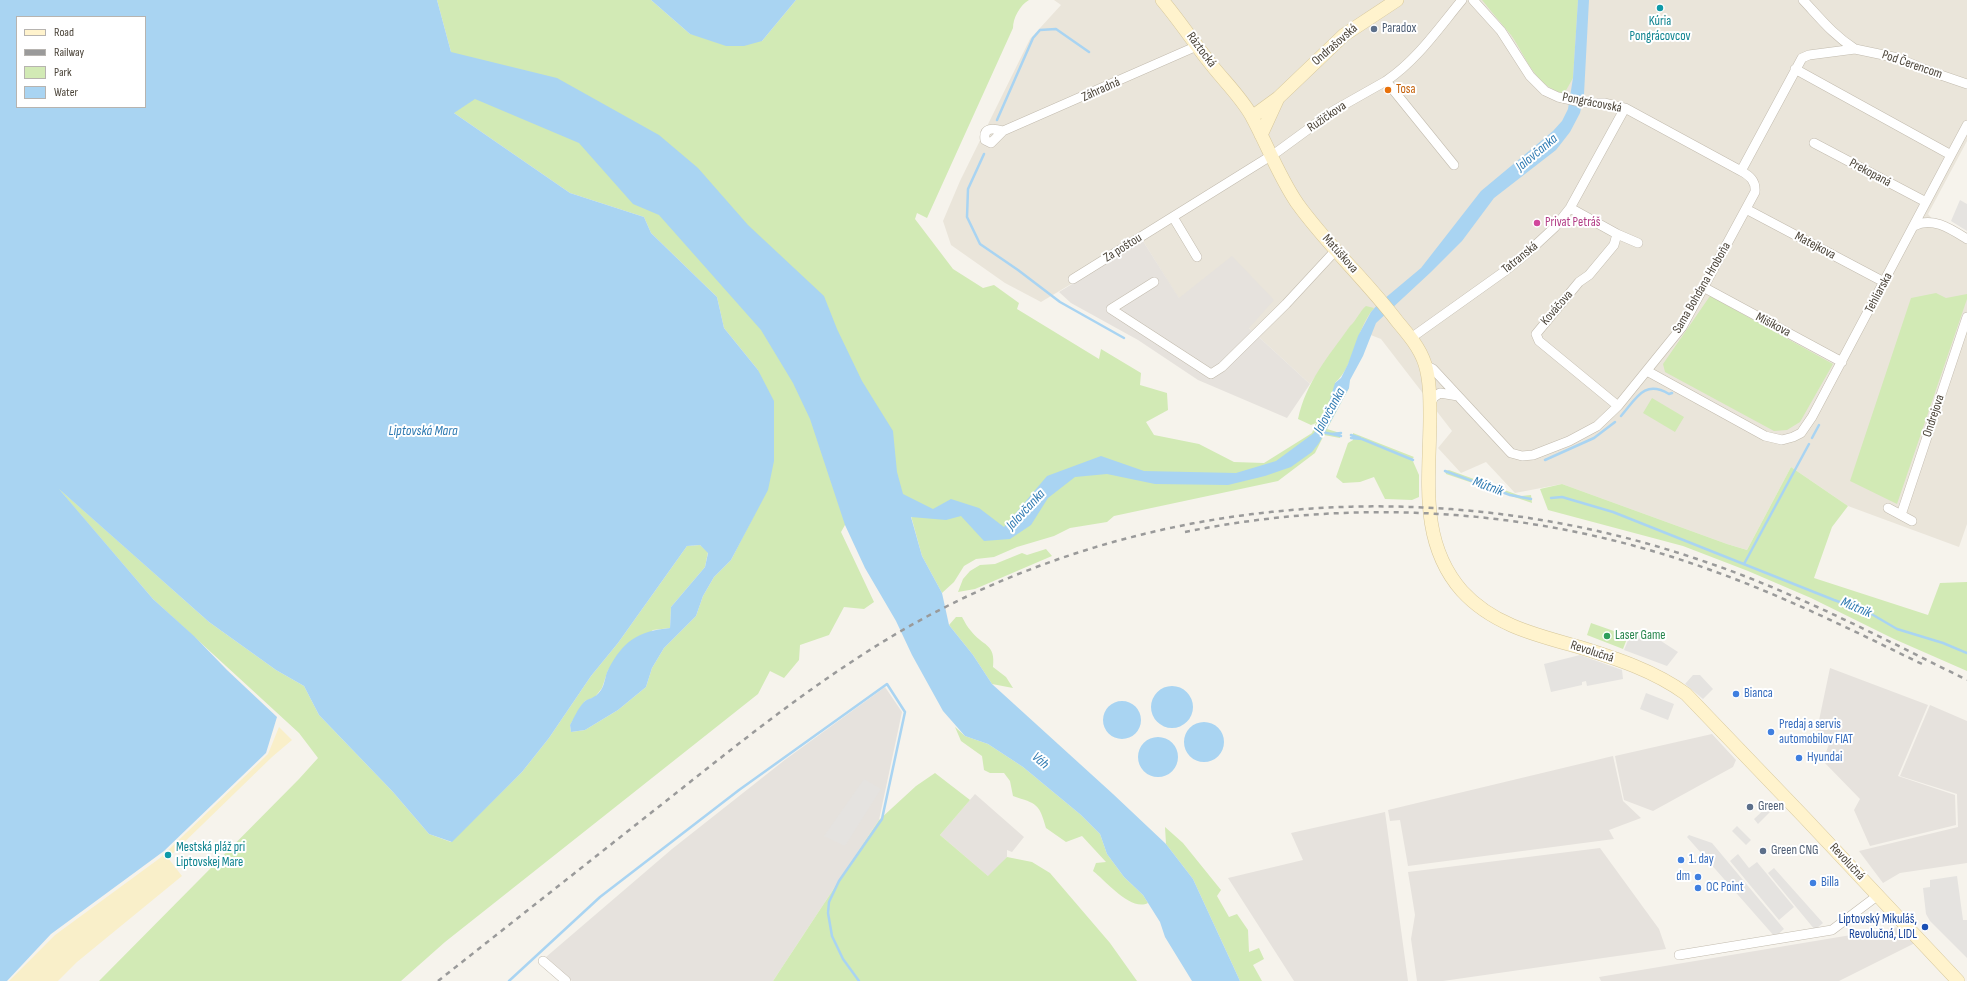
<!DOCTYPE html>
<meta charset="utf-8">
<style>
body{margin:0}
#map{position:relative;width:1967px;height:981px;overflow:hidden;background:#f6f3ec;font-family:"Sofia Sans Condensed",sans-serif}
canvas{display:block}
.legend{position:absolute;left:16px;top:16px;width:130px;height:92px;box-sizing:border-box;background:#fff;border:1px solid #b7b4b0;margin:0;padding:5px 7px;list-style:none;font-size:12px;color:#4b4439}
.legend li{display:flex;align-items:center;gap:8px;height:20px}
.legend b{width:20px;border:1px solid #b7b4b0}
</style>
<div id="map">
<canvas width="1967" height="981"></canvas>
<ul class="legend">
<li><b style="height:5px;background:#fff3cd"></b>Road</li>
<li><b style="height:5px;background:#9a9a9a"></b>Railway</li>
<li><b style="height:11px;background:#d2eab5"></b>Park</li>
<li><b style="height:11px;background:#a9d4f2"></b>Water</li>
</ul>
</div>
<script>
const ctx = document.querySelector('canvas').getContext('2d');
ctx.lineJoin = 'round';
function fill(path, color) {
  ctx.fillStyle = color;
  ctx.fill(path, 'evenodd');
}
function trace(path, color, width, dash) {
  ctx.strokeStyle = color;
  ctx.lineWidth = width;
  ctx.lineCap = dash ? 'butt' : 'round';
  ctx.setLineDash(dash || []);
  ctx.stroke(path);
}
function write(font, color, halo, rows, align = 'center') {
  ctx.font = font + ' "Sofia Sans Condensed",sans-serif';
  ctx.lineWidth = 4;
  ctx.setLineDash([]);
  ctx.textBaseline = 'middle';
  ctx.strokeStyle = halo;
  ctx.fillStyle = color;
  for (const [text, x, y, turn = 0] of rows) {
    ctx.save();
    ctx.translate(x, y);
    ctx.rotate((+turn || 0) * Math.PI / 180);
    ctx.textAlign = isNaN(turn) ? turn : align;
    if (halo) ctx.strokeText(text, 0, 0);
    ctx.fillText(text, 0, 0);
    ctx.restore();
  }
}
const residential = new Path2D(`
 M 1054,0 L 1967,0 L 1967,141 L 1928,214 L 1942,230 L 1967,243 L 1967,524 L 1959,547 L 1848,506 L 1791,467 L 1747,550 L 1727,544 L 1562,484 L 1515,493 L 1486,462 L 1461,473 L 1438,448 L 1452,431 L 1381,339 L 1350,327 L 1310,384 L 1249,328 L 1179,299 L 1143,241 L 1041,302 L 1005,283 L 951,245 L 943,221 L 960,181 L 1030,39 L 1061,5 Z`);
const industrial = new Path2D(`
 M 1143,241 L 1179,298 L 1232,256 L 1274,300 L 1249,328 L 1310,384 L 1287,418 L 1198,380 L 1138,340 L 1071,303 L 1059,292 Z
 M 1830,668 L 1928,705 L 1898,776 L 1955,795 L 1956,825 L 1870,846 L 1854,810 L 1860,799 L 1823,761 L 1829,744 L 1817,730 Z
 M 885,687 L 902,712 L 879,820 L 773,981 L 572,981 L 546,957 L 672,849 L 786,759 Z
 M 1930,705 L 1967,721 L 1967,863 L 1900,873 L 1883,883 L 1859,851 L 1958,827 L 1957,794 L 1900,776 Z
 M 1712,734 L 1736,760 L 1733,767 L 1653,811 L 1624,800 L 1615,756 Z
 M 1613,756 L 1623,801 L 1641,818 L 1609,830 L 1614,839 L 1408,866 L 1400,820 L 1390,821 L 1388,810 Z
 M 975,794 L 1024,837 L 1012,852 L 1007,850 L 1007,857 L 989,877 L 940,835 Z
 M 1385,812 L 1408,981 L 1294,981 L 1228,878 L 1303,860 L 1291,833 Z
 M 1600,848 L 1659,929 L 1666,949 L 1443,981 L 1417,981 L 1411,939 L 1415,915 L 1408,872 Z
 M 1899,927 L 1915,943 L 1839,981 L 1601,981 L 1599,977 Z`);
const green = new Path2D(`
 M 437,0 L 651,0 L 690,34 L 762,41 L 796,0 L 1029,0 C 1020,5 1013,18 1013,28 L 927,218 L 917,213 L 915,219 L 953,269 L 983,288 L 994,285 L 1019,303 L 1017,309 L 1099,359 L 1101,349 L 1141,373 L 1140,385 L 1167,393 L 1168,410 L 1146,422 L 1154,435 L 1199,444 L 1234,462 L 1264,463 L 1312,433 L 1316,423 L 1311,425 L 1298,419 C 1306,382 1328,357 1350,326 C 1357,320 1359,312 1366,306 L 1374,308 C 1355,330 1356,364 1335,383 L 1349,388 L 1327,429 L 1340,433 L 1340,438 L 1324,435 L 1315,453 L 1278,481 L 1114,516 L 1107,522 L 1070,528 L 1054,536 L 1017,547 L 994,557 L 976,559 L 964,566 L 954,582 L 942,593 L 922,556 L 911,516 L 881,523 L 845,525 L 841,532 L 874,602 L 864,609 L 844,607 L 829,635 L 800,645 L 799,660 L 784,678 L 770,671 L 758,694 L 445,942 L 401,981 L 99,981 L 299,779 L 318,758 L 299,733 L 153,599 L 56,486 L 209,622 L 276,670 L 304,686 L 319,715 L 393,792 L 429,834 L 451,842 L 522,772 L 549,738 L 591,676 L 618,643 L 687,546 L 700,545 L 708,552 L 705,567 L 671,607 L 670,628 L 653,630 L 608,670 L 602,688 L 595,697 L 585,701 L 570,725 L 571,732 L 585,730 L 618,710 L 646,687 L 652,668 L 664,648 L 696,616 L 703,596 L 714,577 L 731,560 L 767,490 L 758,370 L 724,328 L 717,297 L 651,233 L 644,217 L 570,193 L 454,113 L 451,52 Z
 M 1482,0 L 1578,0 L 1573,78 L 1564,94 C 1534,85 1527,58 1511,35 C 1501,23 1491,11 1482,0 Z
 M 1936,293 L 1946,298 L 1967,294 L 1967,299 L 1897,504 L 1850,481 L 1911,298 Z
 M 1710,296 L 1833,364 L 1800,422 L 1787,430 L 1774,431 L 1665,372 L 1663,364 Z
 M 1652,398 L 1684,417 L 1675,432 L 1643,413 Z
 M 1353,433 L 1414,457 L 1412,459 L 1419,475 L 1419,497 L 1412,500 L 1385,499 L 1374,477 L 1360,482 L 1343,483 L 1336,477 L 1348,443 L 1353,440 Z
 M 1791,467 L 1848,506 L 1832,527 L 1814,578 L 1928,615 L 1940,583 L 1967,582 L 1967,671 L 1894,639 L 1811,598 L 1748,571 L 1683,546 L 1548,510 L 1540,489 L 1562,484 L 1727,544 L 1747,550 Z
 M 1449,470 L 1521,496 L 1531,495 L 1532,503 L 1446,474 L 1445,471 Z
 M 1046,549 L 1052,556 L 975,589 L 958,592 L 963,579 L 970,571 L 980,565 L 995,564 L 1022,553 L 1027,555 Z
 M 956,617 L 962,617 C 965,622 967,627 971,631 C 982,646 996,643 993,667 L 1006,677 L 1013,688 L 992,684 L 973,655 L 949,625 Z
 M 1591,623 L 1628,636 L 1623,649 L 1587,635 Z
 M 955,727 L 965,736 L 988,744 L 1023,767 L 1081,815 L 1100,834 L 1107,854 L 1124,877 L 1143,895 L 1148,903 C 1131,912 1106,881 1093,871 L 1096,863 L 1106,862 L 1082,836 L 1066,842 L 1046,828 C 1039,803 1037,804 1013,796 L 1010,781 L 1004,773 L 990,773 L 984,770 L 982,756 L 961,741 Z
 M 935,773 L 970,800 L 940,835 L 988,876 L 1007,857 L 1032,862 L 1050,873 L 1110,943 L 1137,981 L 773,981 L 879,820 L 916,786 Z
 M 1165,827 L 1183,843 L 1221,890 L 1217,896 L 1229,917 L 1237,914 L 1248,930 L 1249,952 L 1259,948 L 1264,959 L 1253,965 L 1262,981 L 1240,981 L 1193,879 L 1166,844 Z`);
const sand = new Path2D(`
 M 279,727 L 292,740 L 272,757 L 168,858 L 182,876 L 77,962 L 58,981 L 9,981 L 55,935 L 160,858 L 268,754 Z`);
const parking = new Path2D(`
 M 1960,200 L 1967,204 L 1967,231 L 1951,221 Z
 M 1632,631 L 1661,641 L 1678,652 L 1667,666 L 1624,650 Z
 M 1580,655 L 1622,670 L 1623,679 L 1587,686 L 1586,681 L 1582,682 L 1582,685 L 1551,692 L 1544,664 Z
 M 1693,675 L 1700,675 L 1713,689 L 1703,699 L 1685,684 Z
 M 1646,693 L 1674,704 L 1668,720 L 1640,709 Z
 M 864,779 L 881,789 L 845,846 L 824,836 Z
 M 1770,804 L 1774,808 L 1758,824 L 1754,819 Z
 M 1737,826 L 1751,840 L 1746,845 L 1732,831 Z
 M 1689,835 L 1712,843 L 1784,929 L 1775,937 L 1687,837 Z
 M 1738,854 L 1749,868 L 1757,862 L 1794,907 L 1779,920 L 1730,861 Z
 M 1774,868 L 1823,923 L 1815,930 L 1768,873 Z
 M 1957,876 L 1963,920 L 1967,920 L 1967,958 L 1930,921 L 1926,914 L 1923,888 L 1930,887 L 1930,880 Z`);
const water = new Path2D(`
 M 0,0 L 437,0 L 451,52 L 557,78 L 659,135 L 698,168 L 748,225 L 824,296 L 837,329 L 862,381 L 893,431 L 897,472 L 903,494 L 933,509 L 951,499 L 979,508 L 1004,527 L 1047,476 L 1101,456 L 1144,471 L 1236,473 L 1276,461 L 1314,433 L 1326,412 L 1335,383 L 1341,378 L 1348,364 L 1358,336 L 1371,312 L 1378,304 L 1421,268 L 1481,191 L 1553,131 L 1562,121 L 1568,109 L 1573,78 L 1578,0 L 1589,0 L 1584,94 L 1580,113 L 1570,132 L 1556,150 L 1494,198 L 1462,241 L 1431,272 L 1376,323 L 1363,356 L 1350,380 L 1349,388 L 1319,443 L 1312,452 L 1291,467 L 1265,476 L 1228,485 L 1155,484 L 1107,474 L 1075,477 L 1048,498 L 1031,525 L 1010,539 L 984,541 L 961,516 L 946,520 L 911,517 L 922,556 L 942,593 L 949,625 L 973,655 L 992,684 L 1113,794 L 1166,844 L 1193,879 L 1240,981 L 1192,981 L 1165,937 L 1160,922 L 1143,895 L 1124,877 L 1107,854 L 1100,834 L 1081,815 L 1023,767 L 988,744 L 965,736 L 943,711 L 912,655 L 896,621 L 865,568 L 845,525 L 810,419 L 793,383 L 761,330 L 659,215 L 633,204 L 579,143 L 475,99 L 454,113 L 570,193 L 644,217 L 651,233 L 717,297 L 724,328 L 758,370 L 774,401 L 774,461 L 768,490 L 731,560 L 714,577 L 703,596 L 696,616 L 664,648 L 652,668 L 646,687 L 618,710 L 585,730 L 571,732 L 570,725 C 574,718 578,708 584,702 C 589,697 594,700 601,690 C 605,684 605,676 608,670 C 623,641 638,631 670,628 L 671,607 L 705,567 L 708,553 L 700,545 L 687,546 L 618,643 L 591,676 L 549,738 L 522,772 L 452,842 L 429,834 L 393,792 L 319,715 L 304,686 L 276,670 L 209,622 L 59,489 L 153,599 L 194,636 L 227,670 L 277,717 L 266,753 L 164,851 L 51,934 L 7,981 L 0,981 ZM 17,17 L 145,17 L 145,107 L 17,107 Z
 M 651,0 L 796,0 L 762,41 L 744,46 L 726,46 L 690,34 Z
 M1151 707a21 21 0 1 1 42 0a21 21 0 1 1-42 0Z
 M1103 720a19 19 0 1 1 38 0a19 19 0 1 1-38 0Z
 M1184 742a20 20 0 1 1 40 0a20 20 0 1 1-40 0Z
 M1138 757a20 20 0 1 1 40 0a20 20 0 1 1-40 0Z`);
const stream = new Path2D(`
 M 997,120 L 1033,38 L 1040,30 L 1056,29 L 1089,52
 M 984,154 L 968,189 L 967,217 L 980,244 L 1018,270 L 1060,302 L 1124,338
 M 1621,416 C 1636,399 1644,379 1669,394 L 1672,393
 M 1322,432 L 1341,436
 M 1332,434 L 1341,433
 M 1351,435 L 1360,438
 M 1351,438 L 1362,439 L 1413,460
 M 1812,438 L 1819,425
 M 1545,460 L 1594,438 L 1615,422
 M 1445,471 L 1510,495 L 1531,499
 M 1551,498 L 1562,497 L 1613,512 L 1834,600 L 1868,612 L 1897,629 L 1943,643 L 1967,653
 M 1744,564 L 1809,444
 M 509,981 L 600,897 L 739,790 L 887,684 L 905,712 L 882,819 L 839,881 L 829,902 L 828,913 L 832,936 L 843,959 L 859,981`);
const street = new Path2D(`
 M 1473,0 L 1501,31 L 1530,76 L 1545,91 L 1558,97 L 1585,103 L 1605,103 L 1625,108 L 1741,171
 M 1803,0 C 1820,18 1833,35 1855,49
 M 1003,131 C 993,128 983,127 985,140 L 991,143 L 1003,131 L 1197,46
 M 1814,143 L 1926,202
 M 1951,155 L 1967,125
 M 1454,165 L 1386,81 C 1417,60 1438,29 1462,0
 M 1570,208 L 1617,234 L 1638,243
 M 1746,209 L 1884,282
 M 1173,217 L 1197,257
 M 1914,226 C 1932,216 1951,229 1967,239
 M 1617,234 L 1614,245 L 1589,275 L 1579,282 L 1536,334 L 1539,341 L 1618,406
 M 1073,279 L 1277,152 L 1333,111 L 1386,81
 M 1154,282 L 1111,309 L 1211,374 L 1222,367 L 1286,304 L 1336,250
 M 1705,288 L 1842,362
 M 1411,338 L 1505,271 L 1527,253 L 1555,227 L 1570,208 L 1625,108
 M 1425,365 L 1433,369 L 1511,453 L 1522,456 L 1533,455 L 1569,441 L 1597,426 L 1618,406 L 1682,327 L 1755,192 C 1756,181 1750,176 1741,171 L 1802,58 L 1809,55 L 1855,49 L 1898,58 L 1926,70 L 1967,84
 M 1647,371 L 1765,436 L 1782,440 L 1793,437 L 1801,433 L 1812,417 L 1951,155 L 1795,69
 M 1430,404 L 1434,397 L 1440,393 L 1458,396
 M 1888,508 L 1912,521
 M 1901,515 L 1967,317
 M 1679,955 L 1832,930 L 1877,896
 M 543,961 L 566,981`);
const secondary = new Path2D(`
 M 1162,0 C 1179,20 1194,43 1210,63 C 1224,81 1240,96 1251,115 C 1267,144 1278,175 1297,203 C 1327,245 1366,280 1397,321 C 1408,334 1420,348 1425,364 C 1430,380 1430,399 1430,416 C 1430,477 1418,541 1462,591 C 1493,625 1536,635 1579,647 C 1615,658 1655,671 1686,694 L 1804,817 L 1958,981
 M 1252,117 L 1278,98 L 1344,35 L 1397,0
 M 1261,135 L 1278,98`);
const rail = new Path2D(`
 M 1185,532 C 1362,496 1546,509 1716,572 C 1788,598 1856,632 1924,665
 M 438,981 C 514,921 590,861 666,801 C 742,741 817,680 901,631 C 1139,493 1435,471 1694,558 C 1789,589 1878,636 1967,680`);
const markers = [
 [1660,8,4,"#0f9aa8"],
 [1374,29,4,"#5c6f8a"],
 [1388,90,4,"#e8710a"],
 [1537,223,4,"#d1479c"],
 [1607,636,4,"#2e9e5b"],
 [1736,694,4,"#3f7fe0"],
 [1771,732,4,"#3f7fe0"],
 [1799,758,4,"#3f7fe0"],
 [1750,807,4,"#5c6f8a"],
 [1763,851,4,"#5c6f8a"],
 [168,855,4,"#0f9aa8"],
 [1681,860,4,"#3f7fe0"],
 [1698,877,4,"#3f7fe0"],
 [1813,883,4,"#3f7fe0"],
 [1698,888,4,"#3f7fe0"],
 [1925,927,4,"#1a4fb4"]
];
const cultureNames = [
 ["Kúria",1660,22],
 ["Pongrácovcov",1660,37],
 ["Mestská pláž pri",176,848,"left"],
 ["Liptovskej Mare",176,863,"left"]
];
const serviceNames = [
 ["Paradox",1382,29],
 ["Green",1758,807],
 ["Green CNG",1771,851]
];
const streetNames = [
 ["Ondrašovská",1335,45,-41],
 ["Ráztocká",1201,50,53],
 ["Pod Čerencom",1912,65,19],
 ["Záhradná",1101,90,-24],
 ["Pongrácovská",1592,103,11],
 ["Ružičkova",1327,117,-34],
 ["Prekopaná",1870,173,28],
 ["Matejkova",1815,246,28],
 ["Za poštou",1123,248,-32],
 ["Matúškova",1340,254,48],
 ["Tatranská",1520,258,-39],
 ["Sama Bohdana Hroboňa",1702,288,-60],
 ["Tehliarska",1879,293,-62],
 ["Kováčova",1557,308,-49],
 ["Mišíkova",1773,325,28],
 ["Ondrejova",1934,416,-72],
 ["Revolučná",1592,652,18],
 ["Revolučná",1847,862,47]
];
const foodNames = [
 ["Tosa",1396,90]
];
const hotelNames = [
 ["Privat Petráš",1545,223]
];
const leisureNames = [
 ["Laser Game",1615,636]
];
const shopNames = [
 ["Bianca",1744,694],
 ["Predaj a servis",1779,725],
 ["automobilov FIAT",1779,740],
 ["Hyundai",1807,758],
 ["1. day",1689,860],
 ["dm",1690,877,"right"],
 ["Billa",1821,883],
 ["OC Point",1706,888]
];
const transitNames = [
 ["Liptovský Mikuláš,",1917,920],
 ["Revolučná, LIDL",1917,935]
];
const waterNames = [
 ["Jalovčanka",1537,153,-40],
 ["Jalovčanka",1330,411,-61],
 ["Liptovská Mara",423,431],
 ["Mútnik",1488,487,20],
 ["Jalovčanka",1026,510,-47],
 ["Mútnik",1856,608,23],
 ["Váh",1040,761,41]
];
fill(residential, '#eae5da');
fill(industrial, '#e6e2dd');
fill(green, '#d2eab5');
fill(sand, '#f9efc9');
fill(parking, '#e5e3e0');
fill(water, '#a9d4f2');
trace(stream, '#a9d4f2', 2.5);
trace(street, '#c2bbae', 10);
trace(secondary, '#d6c79b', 14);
trace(street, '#fff', 9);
trace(secondary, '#fff3cd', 13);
trace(rail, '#9a9a9a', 2.5, [5, 5]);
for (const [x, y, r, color] of markers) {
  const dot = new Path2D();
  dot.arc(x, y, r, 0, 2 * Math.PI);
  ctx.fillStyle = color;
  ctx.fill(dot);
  trace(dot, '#fff', 1.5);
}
write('13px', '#0d838f', '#fff', cultureNames);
write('13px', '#4e5e75', '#fff', serviceNames, 'left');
write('13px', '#4b4439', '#fff', streetNames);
write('13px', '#c56008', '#fff', foodNames, 'left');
write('13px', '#b23c85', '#fff', hotelNames, 'left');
write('13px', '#27864d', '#fff', leisureNames, 'left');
write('13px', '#366cbe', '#fff', shopNames, 'left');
write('13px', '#164399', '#fff', transitNames, 'right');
write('italic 14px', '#2e7ab2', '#fff', waterNames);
</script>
